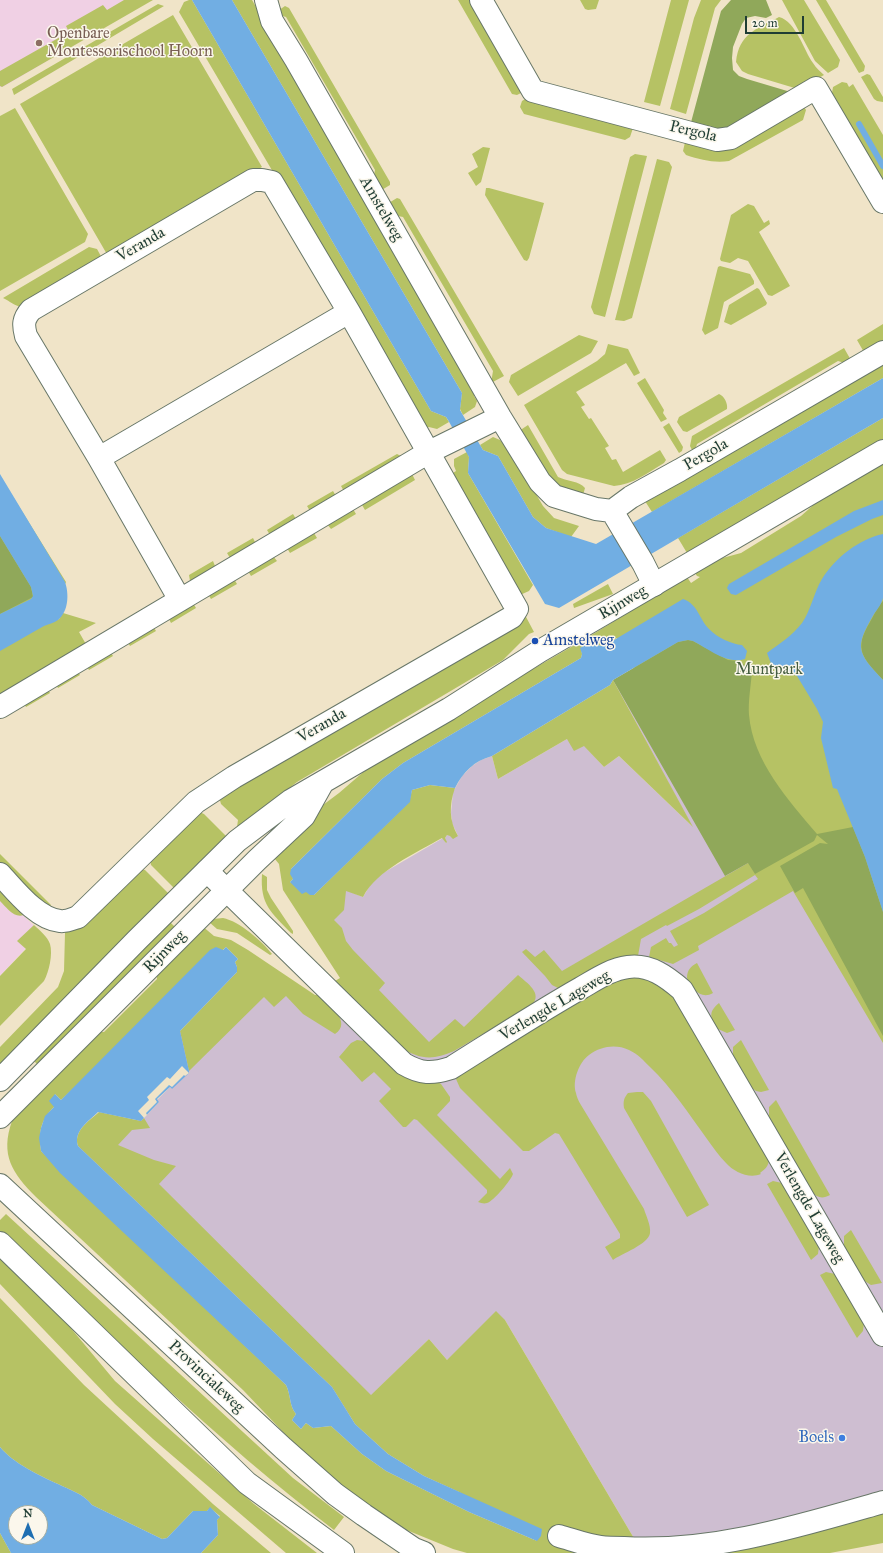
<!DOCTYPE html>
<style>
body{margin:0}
#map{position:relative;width:883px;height:1553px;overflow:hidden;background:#f0e4c8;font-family:"IM FELL Great Primer",serif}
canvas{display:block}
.north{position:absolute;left:8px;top:1505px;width:40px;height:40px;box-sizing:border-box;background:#fbf7ec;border:1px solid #a3ada2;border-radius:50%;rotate:0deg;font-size:11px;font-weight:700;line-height:16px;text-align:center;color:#1f3d34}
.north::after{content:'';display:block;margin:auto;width:14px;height:18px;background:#1f6fb2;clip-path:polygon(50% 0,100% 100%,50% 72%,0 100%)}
.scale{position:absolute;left:745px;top:16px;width:59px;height:18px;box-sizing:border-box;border:2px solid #1f3d34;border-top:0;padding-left:5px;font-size:12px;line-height:14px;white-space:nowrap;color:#1f3d34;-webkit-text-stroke:3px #fbf7ec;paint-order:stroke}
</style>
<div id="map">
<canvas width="883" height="1553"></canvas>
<div class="north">N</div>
<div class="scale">20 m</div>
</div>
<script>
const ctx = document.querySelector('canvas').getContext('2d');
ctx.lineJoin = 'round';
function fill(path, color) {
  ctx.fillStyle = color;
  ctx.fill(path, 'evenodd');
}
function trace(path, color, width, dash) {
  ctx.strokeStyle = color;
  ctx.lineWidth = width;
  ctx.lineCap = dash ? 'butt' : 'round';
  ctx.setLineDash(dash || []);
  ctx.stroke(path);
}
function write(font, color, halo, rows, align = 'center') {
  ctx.font = font + ' "IM FELL Great Primer",serif';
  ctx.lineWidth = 3;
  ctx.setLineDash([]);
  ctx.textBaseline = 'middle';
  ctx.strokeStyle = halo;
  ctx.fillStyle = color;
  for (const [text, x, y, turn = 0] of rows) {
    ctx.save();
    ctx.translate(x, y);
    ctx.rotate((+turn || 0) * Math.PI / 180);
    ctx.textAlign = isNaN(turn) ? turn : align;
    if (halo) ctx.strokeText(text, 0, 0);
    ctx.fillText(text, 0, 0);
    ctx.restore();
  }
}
const built = new Path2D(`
 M 0,0 L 151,0 L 3,87 L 0,87 Z
 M 0,894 L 41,932 L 0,976 Z`);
const industrial = new Path2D(`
 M 653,658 L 883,1036 L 883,1497 L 729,1533 L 635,1540 L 505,1320 L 447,1360 L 429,1339 L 350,1416 L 332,1387 L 78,1146 L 144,1118 L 159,1102 L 157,1100 L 170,1087 L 172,1089 L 180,1031 L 270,971 L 312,1011 L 347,979 L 314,895 L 346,890 L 363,897 L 372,882 L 383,873 L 443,838 L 446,843 L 445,838 L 447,835 L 458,836 L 452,823 L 451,813 L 453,792 L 462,776 L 472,766 L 481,760 L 492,756 L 498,779 L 567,739 L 584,745 L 604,767 L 619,756 L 692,826 L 613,680 Z`);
const green = new Path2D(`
 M 124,0 L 153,0 L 2,87 L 0,86 L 0,71 L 69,32 L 66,26 L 103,5 L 107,10 Z
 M 189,0 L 192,0 L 431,411 L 446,417 L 449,422 L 437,429 L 429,427 L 424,429 L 179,12 L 184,2 Z
 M 232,0 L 252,0 L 480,392 L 474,396 L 477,401 L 475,407 L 463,415 L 460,409 L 462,393 Z
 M 458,0 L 474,0 L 527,90 L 517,95 L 512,94 Z
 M 580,0 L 599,0 L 596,9 L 588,10 L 585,9 Z
 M 671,0 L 689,0 L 660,106 L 644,102 Z
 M 701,0 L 721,0 L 715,8 L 686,114 L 670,109 L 694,18 Z
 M 782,0 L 804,0 L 840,60 L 838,67 L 828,73 L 815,61 Z
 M 816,0 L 826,0 L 865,66 L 864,71 L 859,73 Z
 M 158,4 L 164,6 L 14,95 L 12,89 Z
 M 285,6 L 289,8 L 390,182 L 390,185 L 380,191 L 373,181 L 375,170 L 286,17 L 276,14 L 276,12 Z
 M 173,15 L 262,167 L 108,256 L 20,104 Z
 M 779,17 C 796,21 804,51 813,63 C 816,68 820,71 824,75 L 798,89 L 748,74 L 742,71 L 736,62 C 739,33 757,29 779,17 Z
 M 867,74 L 870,75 L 883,97 L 883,102 L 877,101 L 874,99 L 861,77 Z
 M 842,82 L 847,83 L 849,87 L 853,84 L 883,135 L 883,188 L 838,110 L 841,108 L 832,93 L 833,87 Z
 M 530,96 L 634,125 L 630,137 L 625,140 L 524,114 L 520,107 L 522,101 Z
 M 802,104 L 806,110 L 803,120 L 729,161 C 714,163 701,160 686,155 L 683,151 L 686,138 Z
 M 15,108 L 88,234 L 85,242 L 0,291 L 0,116 Z
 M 483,147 L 490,148 L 481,182 L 476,186 L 468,173 L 478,167 L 472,154 Z
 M 635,154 L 647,156 L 605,317 L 594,314 L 591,307 L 630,157 Z
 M 657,159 L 669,162 L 672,167 L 632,318 L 624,321 L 615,320 Z
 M 486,188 L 489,188 L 544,203 L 529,258 L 527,261 L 524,260 L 485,195 Z
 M 397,198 L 400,199 L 504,376 L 491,383 L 493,371 L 403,217 L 393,215 L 387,204 Z
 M 748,204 L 754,206 L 764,223 L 769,220 L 770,224 L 759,232 L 790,286 L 772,296 L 768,295 L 748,261 L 738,258 L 730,263 L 721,261 L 720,259 L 731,215 Z
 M 89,247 L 97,249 L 103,260 L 22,307 C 14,306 10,301 3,298 Z
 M 720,266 L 750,274 L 754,281 L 754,284 L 724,302 L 718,328 L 705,335 L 702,330 L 718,267 Z
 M 757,288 L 759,289 L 767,303 L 766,305 L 731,325 L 724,322 L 729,305 Z
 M 883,324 L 883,343 L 865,354 L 857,340 Z
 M 579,335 L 598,341 L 591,353 L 518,396 L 509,382 L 511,375 Z
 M 608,344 L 628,349 L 640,373 L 634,376 L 626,363 L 576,392 L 585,405 L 581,407 L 589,419 L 591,418 L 609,446 L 605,448 L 612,460 L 616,459 L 623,472 L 660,450 L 666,460 L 664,463 C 649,472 632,485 614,486 L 567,474 L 562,470 L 524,405 L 597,361 L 605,354 Z
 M 844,348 L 852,362 L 848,364 L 838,361 L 697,444 L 694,454 L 690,446 L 692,436 Z
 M 883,359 L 883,378 L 652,512 L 643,498 Z
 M 645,378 L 664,410 L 663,413 L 667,419 L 661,422 L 637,383 Z
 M 719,394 C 724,396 728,403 727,409 L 687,432 L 683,431 L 677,422 L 679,417 Z
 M 883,418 L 883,439 L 687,553 L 678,538 Z
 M 669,423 L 683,447 L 682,451 L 679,453 L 663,427 Z
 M 528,425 L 558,477 C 566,481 580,481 585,488 L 583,495 L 557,488 L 519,431 Z
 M 493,437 L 500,440 L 513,455 L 543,506 L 554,518 L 579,526 L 571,537 L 546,528 L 533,517 L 498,456 L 483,450 L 480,445 Z
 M 467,452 L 469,457 L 468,473 L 533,585 L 529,591 L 520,595 L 450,475 L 456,471 L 454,466 L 454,459 Z
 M 397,454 L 405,458 L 345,493 L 341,486 Z
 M 883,463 L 883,1043 L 793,891 L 698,946 L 699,950 L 673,964 L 649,957 L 651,947 L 666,938 L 669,943 L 671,943 L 674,947 L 678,945 L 670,931 L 704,913 L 758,879 L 755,875 L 699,909 L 667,926 L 666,925 L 641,939 L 638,956 L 624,957 L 564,987 L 558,988 L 552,985 L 545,976 L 522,952 L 526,949 L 535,957 L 544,950 L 562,971 L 748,863 L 617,638 L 604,646 L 587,644 L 581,648 L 582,654 L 581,658 L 403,763 L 382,779 L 291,869 L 293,879 L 290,882 L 314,895 L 409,802 L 412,790 L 430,785 L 455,788 C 449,805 449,821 458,836 L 453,839 L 450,836 L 447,835 L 445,838 L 447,842 L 446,843 L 442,838 C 416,853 377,870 363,897 L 346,891 L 344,910 L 334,920 L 342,928 L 346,941 L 353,950 L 385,983 L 379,990 L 429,1042 L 455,1019 L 464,1027 L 518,975 C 527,983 543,993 532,1005 L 454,1051 C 434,1060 420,1060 402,1048 L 335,981 L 340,978 L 283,890 L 279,864 L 270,853 L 307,817 L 339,793 L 382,756 L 585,639 L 687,577 L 691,583 L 700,577 L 697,576 L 695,573 L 715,560 L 741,553 L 801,516 L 819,500 Z
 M 412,474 L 415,480 L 365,510 L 362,505 L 363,503 Z
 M 0,476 L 66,582 L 47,624 L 59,619 L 63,613 L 96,623 L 79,632 L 87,646 L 0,696 Z
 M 333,491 L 336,496 L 310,511 L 307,506 Z
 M 353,509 L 356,514 L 331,529 L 327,524 Z
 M 293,514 L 296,519 L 270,535 L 267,530 Z
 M 314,533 L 317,538 L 290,553 L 287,548 Z
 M 253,538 L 256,544 L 230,558 L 227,553 Z
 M 273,556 L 277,561 L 251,576 L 248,571 Z
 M 213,561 L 215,566 L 190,581 L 189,575 Z
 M 234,579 L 237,584 L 211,599 L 208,594 Z
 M 608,584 L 613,594 L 574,608 L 573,604 Z
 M 193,603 L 196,608 L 171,623 L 168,617 Z
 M 525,615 L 534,632 L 529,634 L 503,660 L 297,782 L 244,824 L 237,827 L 238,820 L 221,804 L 218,793 Z
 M 153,626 L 156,631 L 130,646 L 127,641 Z
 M 110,651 L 113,656 L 89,670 L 86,665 Z
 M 77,671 L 80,675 L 58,688 L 55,683 Z
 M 613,680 L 693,827 L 619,756 L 604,767 L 584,746 L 574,751 L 567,739 L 498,779 L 492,756 L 610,685 Z
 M 47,688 L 50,693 L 26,707 L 23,702 Z
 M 197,811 L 204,814 L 229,839 L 176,890 L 151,865 L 150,860 Z
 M 0,854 L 51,905 L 49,910 L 0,864 Z
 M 141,869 L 145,870 L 171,896 L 0,1067 L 0,1047 L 58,987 L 64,971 L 65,933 L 67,929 Z
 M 262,874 L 267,877 L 267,890 L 271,898 L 293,931 L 293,934 L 291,933 C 271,912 260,905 262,874 Z
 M 0,885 L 26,914 C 15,920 7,908 0,901 Z
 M 166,918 L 177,929 L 40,1067 L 32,1059 Z
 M 223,918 C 239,921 262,941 272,954 L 270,955 L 237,933 L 217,929 L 209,922 L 213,919 Z
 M 34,925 C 39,930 48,937 50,944 C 53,954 49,972 44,981 L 0,1026 L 0,976 L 26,949 L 17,941 Z
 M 201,925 L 214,936 L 231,940 L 248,950 L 315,995 L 319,995 C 328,1004 353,1022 335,1034 L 303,1014 L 286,996 L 274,1007 L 264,997 L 189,1071 L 180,1031 L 237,972 L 237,967 L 235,962 L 238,959 L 226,947 L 61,1100 L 55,1094 L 54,1107 C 40,1121 39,1131 41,1151 L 286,1385 C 291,1395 289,1406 296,1414 L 292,1420 L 301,1429 L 306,1423 L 313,1428 L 331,1426 L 362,1454 L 386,1471 L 469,1512 L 537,1541 L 459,1492 L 424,1476 L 388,1454 L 355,1424 L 332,1387 L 78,1146 C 73,1131 89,1121 99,1112 L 141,1121 L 144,1118 L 150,1128 L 132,1130 L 118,1145 L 154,1160 L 176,1166 L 159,1184 L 371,1395 L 429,1339 L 447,1360 L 496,1311 L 505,1320 L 635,1540 L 583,1553 L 467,1553 L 453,1549 L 404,1529 L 372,1511 L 305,1455 L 243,1390 L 36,1197 C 12,1173 0,1155 12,1121 L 92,1032 L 104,1032 L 157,979 L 156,967 Z
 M 697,963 L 713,993 C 701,1000 692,989 687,978 C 687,970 691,966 697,963 Z
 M 633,976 L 653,979 L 675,997 L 769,1160 C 768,1167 765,1169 760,1173 L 761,1174 C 749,1179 734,1172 726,1163 C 719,1156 713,1147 707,1139 C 689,1114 672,1088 650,1067 C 644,1061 638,1054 629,1050 C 616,1044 601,1046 589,1055 C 579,1062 572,1081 576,1093 C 577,1099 581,1105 584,1110 L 644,1209 C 646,1216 651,1225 650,1233 C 649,1244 621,1254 613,1260 L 605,1247 L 620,1238 L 620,1234 L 559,1134 L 555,1133 L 529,1151 L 523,1151 L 460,1088 L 456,1079 L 460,1072 L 614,982 Z
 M 719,1003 L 735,1030 L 727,1033 L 718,1029 C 711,1018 707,1013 719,1003 Z
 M 357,1040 L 364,1041 L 441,1084 L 450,1097 L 450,1101 L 437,1115 L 500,1179 L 510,1168 L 513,1174 C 511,1180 494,1201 487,1203 C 484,1204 481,1203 478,1202 L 487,1193 L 487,1190 L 417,1120 L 414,1119 L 406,1127 L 403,1127 L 379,1101 L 391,1089 L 374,1072 L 362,1082 L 339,1057 L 351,1043 Z
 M 741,1040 L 769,1090 L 761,1092 L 756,1091 L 751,1087 L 733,1057 L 733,1047 Z
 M 637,1092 L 643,1092 L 651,1101 L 709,1205 L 687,1217 L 624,1108 C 623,1101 624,1098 628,1093 Z
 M 776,1100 L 830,1195 C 823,1199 817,1198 812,1192 L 769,1117 L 769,1107 Z
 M 773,1181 L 782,1183 L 819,1246 L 818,1254 L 811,1260 L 767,1184 Z
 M 6,1214 L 293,1478 L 344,1517 L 334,1530 C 215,1439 108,1334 0,1231 L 0,1220 Z
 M 851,1230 L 882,1283 L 871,1285 L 863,1280 L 844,1246 L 844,1236 Z
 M 0,1258 L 64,1320 L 115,1381 L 254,1504 L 317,1553 L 286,1553 L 153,1439 L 115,1404 L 0,1284 Z
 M 826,1272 L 835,1274 L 864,1323 L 863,1331 L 857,1338 L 820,1275 Z
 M 0,1298 L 84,1385 L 213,1504 L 271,1553 L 201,1553 L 218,1535 L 217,1520 L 220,1516 L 210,1508 L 207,1511 L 193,1511 L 167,1538 L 162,1539 L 92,1505 C 84,1494 70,1490 58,1484 C 40,1476 13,1463 0,1447 Z
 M 883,1509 L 883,1543 L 830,1553 L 720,1553 Z
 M 0,1533 L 11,1553 L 0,1553 Z`);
const forest = new Path2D(`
 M 731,0 L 766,0 L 772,15 L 766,18 L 755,16 L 746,18 L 742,24 L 733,47 L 732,58 L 733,70 L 739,76 L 747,79 L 794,93 L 724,132 L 690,126 L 721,11 Z
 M 0,536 L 31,587 L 33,597 L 0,614 Z
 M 883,601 L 883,680 C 863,658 853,650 870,622 C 874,615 878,606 883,601 Z
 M 688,640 L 693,641 L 728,660 L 739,661 L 752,671 C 751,685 748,701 749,715 C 753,761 788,800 817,834 L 853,827 L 865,857 L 883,912 L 883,1036 L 803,888 L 795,893 L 780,866 L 820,843 L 828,844 L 817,835 L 814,841 L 755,874 L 748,863 L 725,876 L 613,680 L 678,642 Z`);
const water = new Path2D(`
 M 192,0 L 232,0 L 462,393 L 460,410 L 480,445 L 483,450 L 498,456 L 533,517 L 546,528 L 596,544 L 883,378 L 883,418 L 559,608 L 545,604 L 468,473 L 469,457 L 448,420 L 446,417 L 431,411 Z
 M 0,474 L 65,582 C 69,593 69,611 58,620 C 54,623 48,624 44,626 C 29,634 15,643 0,651 L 0,614 L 31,599 L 33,596 L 31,587 L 0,536 Z
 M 883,500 L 883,515 L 872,519 L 836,537 L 736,595 L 731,594 L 727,588 L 729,584 L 854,511 Z
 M 883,534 C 883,554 883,579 883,598 C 882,603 877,610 874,614 C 854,648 857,652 883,680 L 883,912 L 865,857 L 837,789 L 833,788 L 821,738 L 823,722 L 817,709 L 797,676 L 781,669 L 773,669 L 767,653 C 779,644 793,635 802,623 C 811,610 814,592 822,579 C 835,558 859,539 883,534 Z
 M 683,599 C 698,604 699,619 709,629 C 718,638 731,644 742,645 L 747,651 L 745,659 C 727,665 709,649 693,641 L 688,640 L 678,642 L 613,680 L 610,685 L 492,756 C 474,761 463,772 455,788 L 430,785 L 412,790 L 410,802 L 314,895 L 310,895 L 306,892 L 302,894 L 290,882 L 293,879 L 290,874 L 291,869 L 382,779 L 403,763 L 581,658 L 582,654 L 580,648 L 593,640 L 600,646 L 604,646 Z
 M 216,947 L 223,950 L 226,947 L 238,959 L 235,962 L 237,967 L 237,972 L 180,1031 L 189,1071 L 189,1073 L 172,1089 L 170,1087 L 157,1099 L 159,1102 L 141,1121 L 98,1112 C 89,1121 73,1131 78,1146 L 332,1387 L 355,1424 L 388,1454 L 424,1476 L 542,1529 L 541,1536 L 537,1541 L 469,1512 L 386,1471 L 362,1454 L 331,1426 L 313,1428 L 306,1423 L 301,1429 L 292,1420 L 296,1414 C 289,1406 291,1395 286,1385 L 60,1173 L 41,1151 L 39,1138 L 41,1128 L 45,1116 L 54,1107 L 49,1101 L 55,1094 L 61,1100 L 210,950 Z
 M 0,1447 C 13,1463 40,1476 58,1484 C 70,1490 84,1494 92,1505 L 162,1539 L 167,1538 L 193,1511 L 207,1511 L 210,1507 L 220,1517 L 217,1520 L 218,1535 L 201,1553 L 11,1553 L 0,1533 ZM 16,1513 L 40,1513 L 40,1537 L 16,1537 Z`);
const pier = new Path2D(`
 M 182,1066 L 189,1073 L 185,1076 L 184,1075 L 172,1087 L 169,1085 L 155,1099 L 157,1102 L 146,1113 L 147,1115 L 144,1118 L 138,1111 L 149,1100 L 147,1097 L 167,1077 L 170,1079 Z`);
const stream = new Path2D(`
 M 859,124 L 883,166`);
const street = new Path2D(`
 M 266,0 L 272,21 L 296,60 L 500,417 L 540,482 L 554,496 L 596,509 L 612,511 L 643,563 L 654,585
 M 481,0 L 533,91 L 717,140 L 731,138 L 816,88 L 883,202
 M 99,458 L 349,312
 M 612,511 L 631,497 L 680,470 L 883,352
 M 0,707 L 429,452 L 500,417
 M 207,871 L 404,1064 C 421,1074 432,1074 451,1068 C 494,1041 537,1013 581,988 C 595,980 611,969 628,967 C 650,964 667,977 682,990 L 883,1335
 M 0,874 C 15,890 37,919 60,921 C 66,922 72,919 78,917 L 196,802 L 234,777 L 512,617 L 517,609 L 349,312 L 272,182 L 262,180 L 253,180 L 31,310 C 23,319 23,325 26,336 L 99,458 L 180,600
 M 559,1536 C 573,1540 586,1545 600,1547 C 608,1548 616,1548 624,1548 C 713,1553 799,1526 883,1502`);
const secondary = new Path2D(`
 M 0,1080 L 137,940 L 237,841 L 290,801 L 449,709 L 540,651 L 883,451
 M 0,1117 L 257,860 L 304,816 L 323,782
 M 0,1185 L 283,1448 L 335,1494 L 364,1515 L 414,1549 L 424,1553
 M 0,1243 L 247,1483 L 343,1553`);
const markers = [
 [39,43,4,"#8d6e63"],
 [535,641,4,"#1a4fb4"],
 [842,1438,4,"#3f7fe0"]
];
const educationNames = [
 ["Openbare",47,34],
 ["Montessorischool Hoorn",47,52]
];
const streetNames = [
 ["Pergola",693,132,13],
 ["Amstelweg",381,209,60],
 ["Veranda",141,245,-30],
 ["Pergola",706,455,-30],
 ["Rijnweg",623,603,-30],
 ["Veranda",322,726,-30],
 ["Rijnweg",165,952,-45],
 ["Verlengde Lageweg",555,1006,-30],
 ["Verlengde Lageweg",809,1208,60],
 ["Provincialeweg",206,1377,43]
];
const transitNames = [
 ["Amstelweg",543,641]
];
const parkNames = [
 ["Muntpark",769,670]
];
const shopNames = [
 ["Boels",834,1438]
];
fill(built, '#f0d0e4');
fill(industrial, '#cebed1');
fill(green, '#b6c264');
fill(forest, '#90a85a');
fill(water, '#71aee3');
fill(pier, '#f0e4c8');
trace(stream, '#71aee3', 6);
trace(street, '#687768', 24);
trace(secondary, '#687768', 24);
trace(street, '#fff', 22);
trace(secondary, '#fff', 22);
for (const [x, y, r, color] of markers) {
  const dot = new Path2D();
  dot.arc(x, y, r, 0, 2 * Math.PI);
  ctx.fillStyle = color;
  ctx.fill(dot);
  trace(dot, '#fbf7ec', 1.5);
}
write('16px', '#785e54', '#fbf7ec', educationNames, 'left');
write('16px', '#1f3d34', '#fbf7ec', streetNames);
write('16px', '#164399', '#fbf7ec', transitNames, 'left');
write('16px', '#455e40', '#fbf7ec', parkNames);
write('16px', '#366cbe', '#fbf7ec', shopNames, 'right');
</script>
